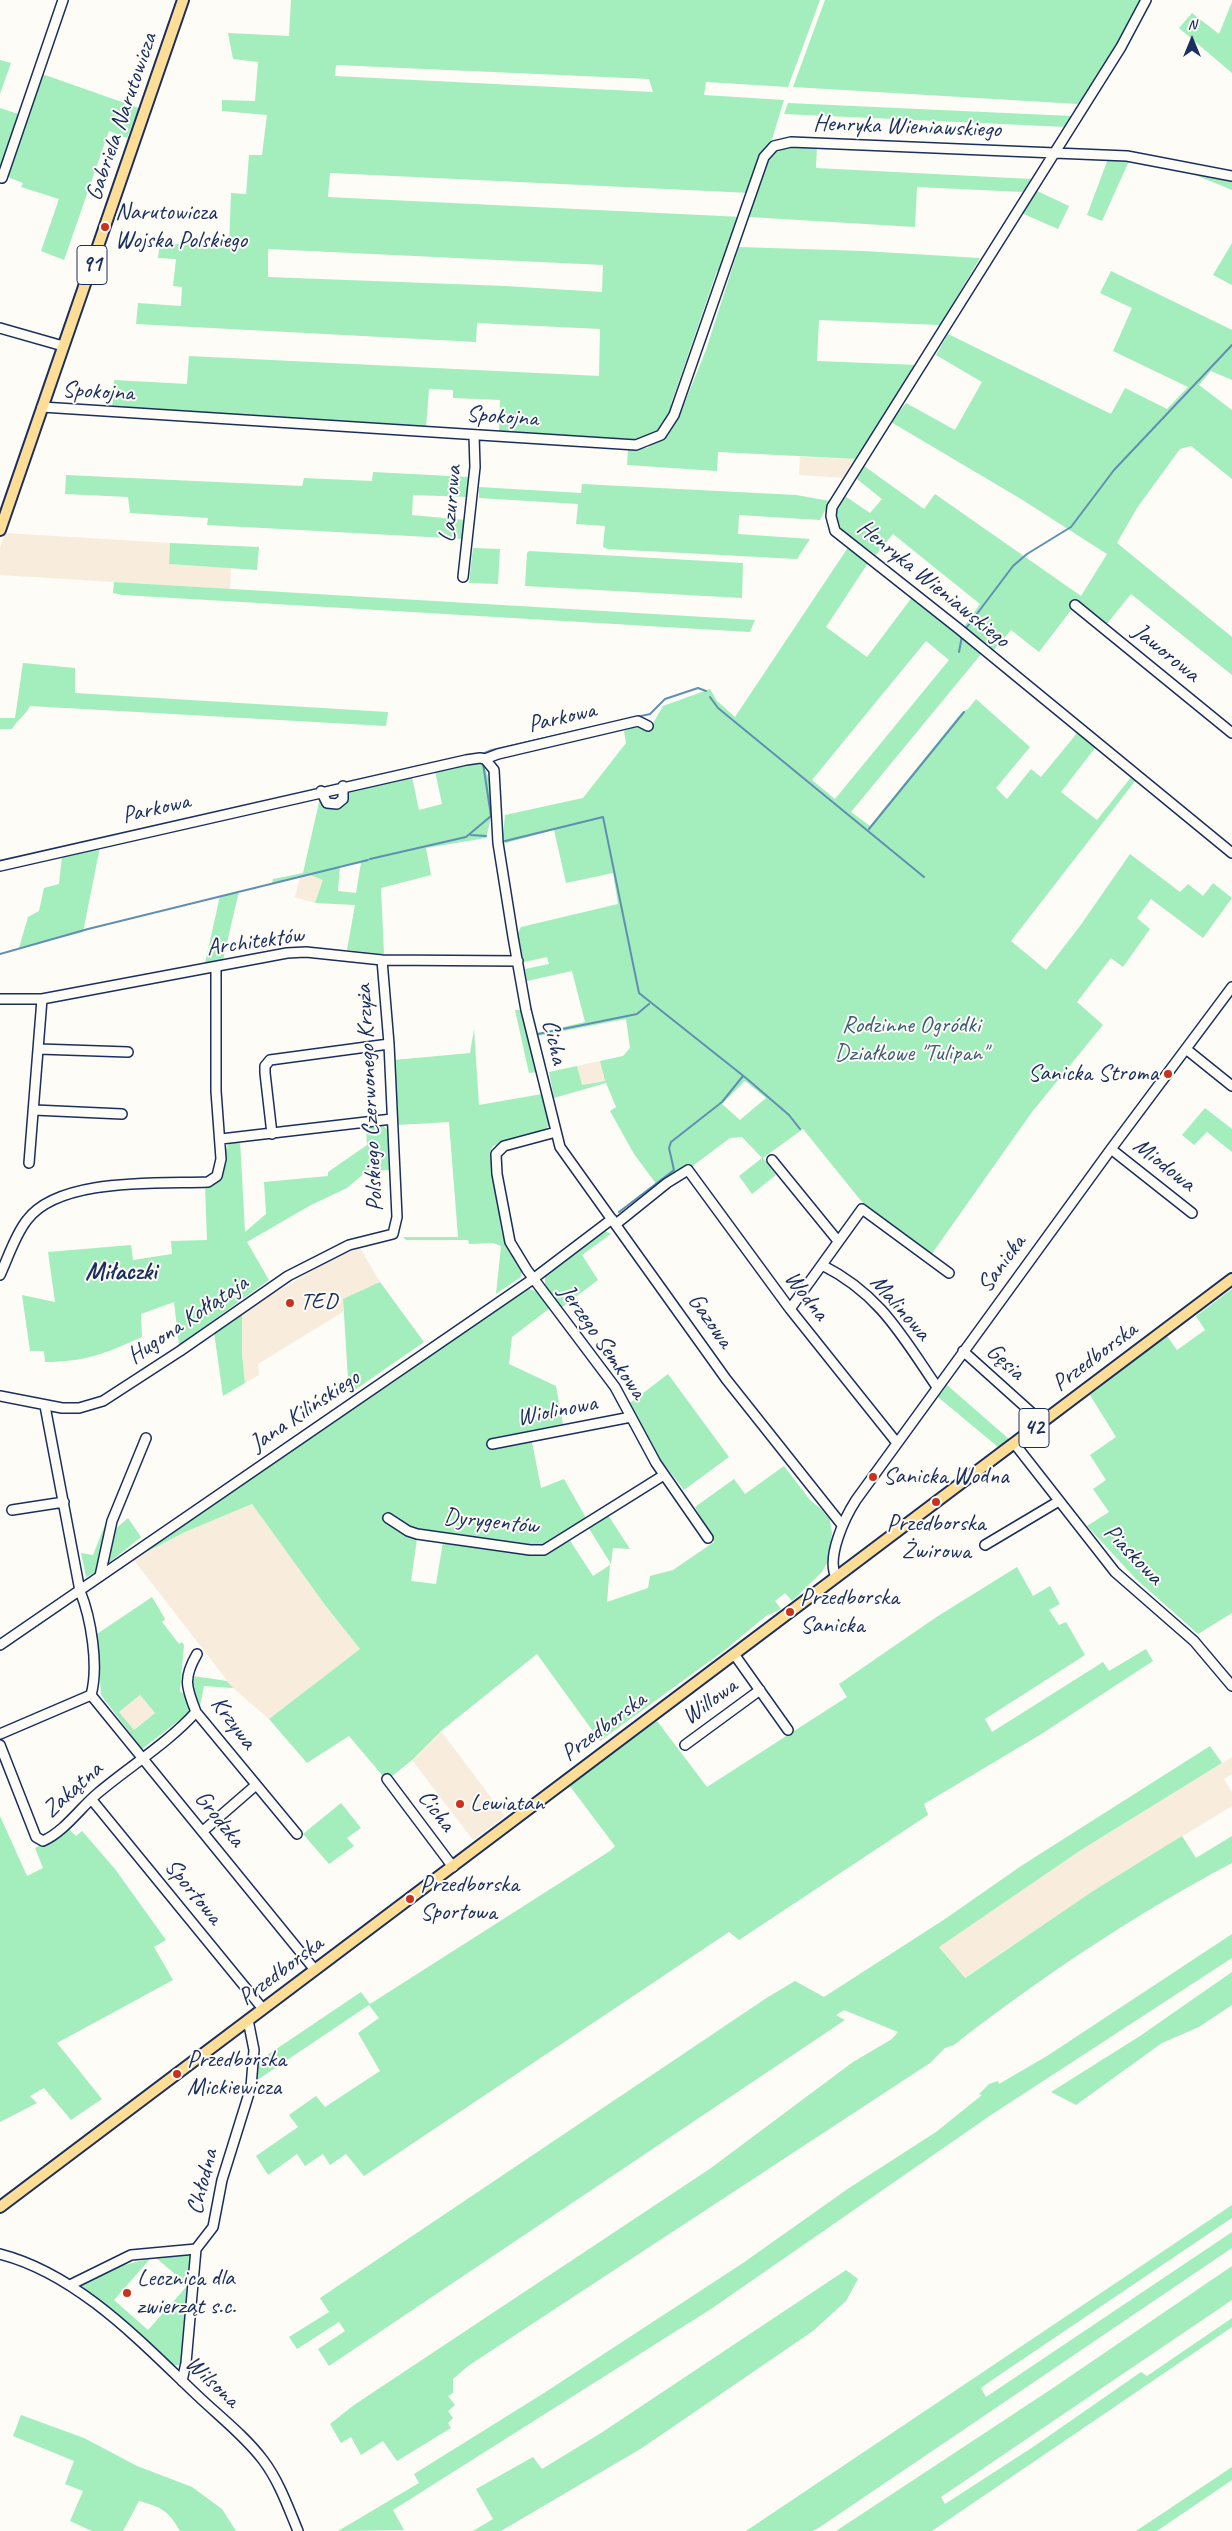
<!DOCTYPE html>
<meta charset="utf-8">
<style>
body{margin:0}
#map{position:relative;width:1232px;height:2531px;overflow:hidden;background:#fdfcf7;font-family:Caveat,sans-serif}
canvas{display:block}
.north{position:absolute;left:1167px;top:15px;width:50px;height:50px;-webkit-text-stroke:4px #fdfcf7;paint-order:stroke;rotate:0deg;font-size:14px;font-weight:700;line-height:20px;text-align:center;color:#1b2f5e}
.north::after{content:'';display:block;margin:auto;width:18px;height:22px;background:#1b2f5e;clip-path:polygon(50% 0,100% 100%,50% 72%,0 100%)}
</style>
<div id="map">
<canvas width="1232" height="2531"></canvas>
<div class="north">N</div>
</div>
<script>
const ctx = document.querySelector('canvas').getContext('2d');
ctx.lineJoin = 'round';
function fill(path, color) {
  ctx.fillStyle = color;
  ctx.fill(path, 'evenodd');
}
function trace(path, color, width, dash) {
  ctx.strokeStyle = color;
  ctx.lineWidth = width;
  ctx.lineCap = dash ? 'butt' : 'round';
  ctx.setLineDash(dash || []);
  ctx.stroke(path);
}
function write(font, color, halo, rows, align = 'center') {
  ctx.font = font + ' Caveat,sans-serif';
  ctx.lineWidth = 4;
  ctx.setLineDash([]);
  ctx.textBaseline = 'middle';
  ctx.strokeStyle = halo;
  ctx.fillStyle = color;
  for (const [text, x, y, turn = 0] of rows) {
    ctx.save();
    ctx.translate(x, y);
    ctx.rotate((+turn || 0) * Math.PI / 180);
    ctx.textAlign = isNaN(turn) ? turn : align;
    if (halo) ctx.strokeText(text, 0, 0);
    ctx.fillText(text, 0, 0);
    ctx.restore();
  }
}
const built = new Path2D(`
 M 800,457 L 857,459 L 846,478 L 799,475 Z
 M 5,533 L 170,543 L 169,564 L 231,568 L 230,589 L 0,575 L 0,548 Z
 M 310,875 L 324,880 L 315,903 L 295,897 L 300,877 Z
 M 600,1061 L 605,1081 L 581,1085 L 577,1066 Z
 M 360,1248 L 380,1282 L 344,1299 L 343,1312 L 258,1364 L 259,1375 L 245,1383 L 242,1355 L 242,1312 L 336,1257 Z
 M 252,1504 L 325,1605 L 360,1649 L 269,1719 L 233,1688 L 133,1559 L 185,1532 Z
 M 140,1695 L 155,1713 L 133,1730 L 119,1712 Z
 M 441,1731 L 505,1816 L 473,1840 L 412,1760 Z
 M 1232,1757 L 1232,1774 L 1224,1779 L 1232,1792 L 1232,1806 L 1093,1891 L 964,1978 L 939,1946 L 1081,1850 Z`);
const green = new Path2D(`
 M 291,0 L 820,0 L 788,87 L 706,82 L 704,95 L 784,100 L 769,149 L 750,193 L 330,173 L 328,197 L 742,217 L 722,273 L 717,271 L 671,404 L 674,406 L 663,430 L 642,441 L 499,432 L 500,400 L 453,398 L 453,390 L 429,389 L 426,428 L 112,410 L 114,380 L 187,384 L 189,356 L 599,376 L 600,329 L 477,323 L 476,342 L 136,324 L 138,303 L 181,306 L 182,287 L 173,286 L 176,259 L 158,258 L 160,243 L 229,247 L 231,193 L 246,194 L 249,155 L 262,155 L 267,115 L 222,111 L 222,100 L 255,101 L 258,62 L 233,59 L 228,33 L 289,36 ZM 336,65 L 649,79 L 653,92 L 335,76 ZM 268,249 L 603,265 L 602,292 L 505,286 L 268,277 Z
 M 825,0 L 1141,0 L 1106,63 L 1078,104 L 793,87 Z
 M 1232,2 L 1232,73 L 1179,28 L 1192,13 L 1219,34 Z
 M 0,60 L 11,63 L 0,94 Z
 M 42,74 L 139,108 L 127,138 L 109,131 L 64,260 L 41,251 L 59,199 L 21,187 L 23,183 L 10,178 L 7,173 Z
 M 788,103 L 1071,116 L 1066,127 L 784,114 Z
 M 0,108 L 21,115 L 0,175 Z
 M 780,146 L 817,146 L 816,168 L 1032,179 L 1023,192 L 917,187 L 915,227 L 749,217 L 769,158 Z
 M 1108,159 L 1129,161 L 1102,221 L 1087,215 Z
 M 1188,172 L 1232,179 L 1232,190 Z
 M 1035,190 L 1069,206 L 1058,229 L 1019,212 Z
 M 1232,243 L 1232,285 L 1213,275 Z
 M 739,247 L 863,251 L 980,258 L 940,325 L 819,320 L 817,361 L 918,365 L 857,459 L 718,452 L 717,471 L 627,465 L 628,450 L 647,448 L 666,435 L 678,419 L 706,350 Z
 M 1111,271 L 1232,330 L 1232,380 L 1211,371 L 1199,385 L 1232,410 L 1232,479 L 1191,446 L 1180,449 L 1137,508 L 1117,543 L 1232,637 L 1232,675 L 1131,594 L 1106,625 L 1078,601 L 1039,652 L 1011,630 L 994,650 L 964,627 L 980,604 L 893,534 L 876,555 L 839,529 L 834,520 L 837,506 L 845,496 L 870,513 L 882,499 L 857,479 L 864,466 L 924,509 L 935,494 L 1081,596 L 1107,554 L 1021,499 L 891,422 L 906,403 L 955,430 L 982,382 L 936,355 L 948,334 L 1111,414 L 1125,388 L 1167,409 L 1188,387 L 1113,351 L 1132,308 L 1100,293 Z
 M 373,472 L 469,477 L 468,497 L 413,495 L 412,515 L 466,520 L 465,539 L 207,525 L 208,518 L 130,513 L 128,497 L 65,494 L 66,475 L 302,486 L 304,478 L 372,481 Z
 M 582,484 L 796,495 L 830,501 L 820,520 L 739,515 L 738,534 L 810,539 L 797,559 L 607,549 L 603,547 L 605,526 L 576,524 L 578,504 L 479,498 L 479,487 L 581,493 Z
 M 170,543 L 259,547 L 257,570 L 169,564 Z
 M 849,546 L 868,563 L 826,627 L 867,657 L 913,596 L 982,653 L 851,812 L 870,826 L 962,712 L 968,709 L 976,699 L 1030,747 L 996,788 L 1007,799 L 1031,769 L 1041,777 L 1078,732 L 1095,748 L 1061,792 L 1097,820 L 1132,776 L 1136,780 L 1011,941 L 1046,970 L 1080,926 L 1130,854 L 1180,892 L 1188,884 L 1203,896 L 1213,883 L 1232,898 L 1203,938 L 1151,899 L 1137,918 L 1150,929 L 1123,967 L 1111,958 L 1077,1002 L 1103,1025 L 1032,1112 L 931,1255 L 862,1202 L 803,1129 L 763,1158 L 776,1175 L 752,1194 L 739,1176 L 762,1158 L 742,1137 L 730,1138 L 694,1165 L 692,1169 L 680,1170 L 657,1185 L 634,1154 L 610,1111 L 616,1107 L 606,1083 L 554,1098 L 549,1072 L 577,1066 L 582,1085 L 605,1081 L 600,1061 L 623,1056 L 630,1048 L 626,1019 L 537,1036 L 537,1033 L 585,1022 L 572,971 L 527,981 L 525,969 L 549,964 L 547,957 L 524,962 L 517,935 L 521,927 L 618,904 L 613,873 L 566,883 L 554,830 L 502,844 L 505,815 L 583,798 L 626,743 L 624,731 L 639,725 L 652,725 L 663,706 L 710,689 L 717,701 L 735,717 ZM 926,641 L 949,660 L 835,799 L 812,780 ZM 745,1081 L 766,1098 L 740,1120 L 722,1104 Z
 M 473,548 L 500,549 L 498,584 L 469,583 Z
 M 529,551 L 743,563 L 742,598 L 525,586 L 527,553 Z
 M 114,582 L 755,620 L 750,632 L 123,595 L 113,593 Z
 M 23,663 L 75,668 L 75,693 L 388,712 L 386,726 L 30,706 C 25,716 18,719 12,729 L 0,729 L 0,718 L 15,718 Z
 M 469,763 L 482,764 C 496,785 493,815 486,838 L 426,848 L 431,875 L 381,888 L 384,954 L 347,950 L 355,905 L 315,903 L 323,880 L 310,875 L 272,884 L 273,879 L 303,873 L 320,798 L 328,805 L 339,806 L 348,788 L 412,777 L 419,810 L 442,804 L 435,771 ZM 361,863 L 356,893 L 338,891 L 340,866 Z
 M 100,847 L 83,932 L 19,948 L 28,917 L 39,911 L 44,888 L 59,884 L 62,855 Z
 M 239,891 L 223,960 L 205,963 L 220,896 Z
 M 515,1010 L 523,1010 L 538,1072 L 529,1073 Z
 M 474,1029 L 479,1105 L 542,1094 L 550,1124 L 546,1129 L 493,1146 L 490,1152 L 502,1234 L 522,1270 L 521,1277 L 496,1294 L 501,1246 L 493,1243 L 469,1244 L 468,1240 L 406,1240 L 403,1237 L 458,1237 L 449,1122 L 397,1125 L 394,1060 L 470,1053 Z
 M 1205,1108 L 1232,1129 L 1232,1152 L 1207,1132 L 1194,1145 L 1182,1135 Z
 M 382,1124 L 389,1132 L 390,1170 L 367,1171 L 347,1188 L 311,1205 L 247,1242 L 269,1280 L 179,1345 L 174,1302 L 141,1314 L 142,1337 C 106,1353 86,1362 45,1362 L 44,1351 L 30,1351 L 22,1295 L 55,1302 L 48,1252 L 131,1245 L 133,1260 L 172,1254 L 171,1241 L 207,1240 L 205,1186 C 233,1177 218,1161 229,1143 L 240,1140 L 245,1232 L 266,1214 L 264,1182 L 328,1176 L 328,1172 L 367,1145 L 366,1125 Z
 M 603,1230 L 611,1234 L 582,1255 L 598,1280 L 561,1308 L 545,1287 L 545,1275 Z
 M 380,1282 L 424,1342 L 349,1394 L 343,1299 Z
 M 529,1289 L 538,1292 L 550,1308 L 512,1337 L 509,1364 L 556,1386 L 563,1424 L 493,1438 L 493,1445 L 532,1442 L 541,1488 L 564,1479 L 586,1518 L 555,1540 L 569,1539 L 593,1576 L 610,1565 L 607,1602 L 648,1588 L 650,1576 L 673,1570 L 714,1542 L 695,1507 L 734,1479 L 745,1494 L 784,1466 L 810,1500 L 822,1510 L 830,1520 L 832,1534 L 828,1561 L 822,1572 L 792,1601 L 785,1593 L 775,1601 L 781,1609 L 766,1616 L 725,1650 L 600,1741 L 537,1654 L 441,1731 L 412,1760 L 391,1777 L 382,1775 L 349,1736 L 307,1763 L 269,1719 L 360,1649 L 325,1605 L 252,1504 L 185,1532 L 133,1559 L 398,1379 L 503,1304 ZM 417,1539 L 443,1542 L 436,1584 L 411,1581 Z
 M 1232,1289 L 1232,1613 L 1198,1634 L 1136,1579 L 1087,1526 L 1109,1512 L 1093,1489 L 1106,1480 L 1090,1455 L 1116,1437 L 1090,1395 L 1167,1336 L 1177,1350 L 1205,1330 L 1196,1316 Z
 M 242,1312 L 242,1355 L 245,1383 L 223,1396 L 214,1332 Z
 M 668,1374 L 729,1457 L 684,1490 L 650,1446 L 630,1403 Z
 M 947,1385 L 1009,1439 L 998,1447 L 938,1397 Z
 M 112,1507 L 115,1508 L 105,1533 L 96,1572 L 86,1577 L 81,1553 L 93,1555 Z
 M 608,1515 L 630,1549 L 613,1548 L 611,1564 L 588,1527 Z
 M 128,1518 L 141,1537 L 105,1566 L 113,1531 Z
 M 1017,1567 L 1033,1596 L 1050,1586 L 1060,1604 L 1049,1610 L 1059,1625 L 1066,1622 L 1085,1655 L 985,1719 L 992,1732 L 1103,1662 L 1109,1671 L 1146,1649 L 1153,1661 L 1043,1733 L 924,1804 L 928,1815 L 739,1940 L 729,1932 L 364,2176 L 346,2154 L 330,2165 L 323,2154 L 305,2166 L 297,2154 L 268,2175 L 256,2156 L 298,2127 L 289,2115 L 316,2096 L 325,2107 L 380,2071 L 358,2033 L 379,2018 L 369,2005 L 256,2081 L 257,2062 L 361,1992 L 370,2004 L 610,1851 L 615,1846 L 569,1785 L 657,1721 L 707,1787 L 847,1697 L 839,1684 L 938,1616 Z
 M 152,1597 L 165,1619 L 162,1622 L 179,1644 L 182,1642 L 184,1645 L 180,1691 L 186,1696 L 191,1711 L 142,1749 L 101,1695 L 97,1634 ZM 140,1695 L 155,1713 L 134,1730 L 119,1712 Z
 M 193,1676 L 227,1681 L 233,1688 L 204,1686 L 200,1706 C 192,1695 189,1689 193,1676 Z
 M 1210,1746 L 1222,1763 L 1081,1850 L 939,1947 L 965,1978 L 1093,1891 L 1182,1836 L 1196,1858 L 1232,1836 L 1232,1863 C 1134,1915 1041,1977 954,2045 L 945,2048 L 930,2063 L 468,2366 L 453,2379 L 453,2393 L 448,2396 L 455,2405 L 448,2411 L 453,2418 L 448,2423 L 451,2428 L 397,2461 L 383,2441 L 361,2455 L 351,2437 L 341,2443 L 330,2424 L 354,2405 L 711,2168 L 853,2062 L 892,2039 L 898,2032 L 844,2010 L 836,2015 L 845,2020 L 329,2366 L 318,2349 L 345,2331 L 339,2322 L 297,2349 L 289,2337 L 329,2312 L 320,2298 L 768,1997 L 795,1981 L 824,1997 L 945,1919 L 1021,1866 Z
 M 341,1803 L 361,1828 L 347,1838 L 354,1846 L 329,1864 L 303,1834 Z
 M 0,1816 L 27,1876 L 43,1868 L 35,1848 L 50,1841 L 67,1827 L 76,1836 L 82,1831 L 115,1869 L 166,1940 L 154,1947 L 173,1980 L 57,2043 L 102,2099 L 71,2120 L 44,2088 L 30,2096 L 37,2103 L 0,2122 Z
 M 1232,1934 L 1232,1958 L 991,2115 L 711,2309 L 393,2510 L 404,2530 L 338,2531 L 419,2483 L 414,2474 L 544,2393 L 743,2263 L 849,2188 L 936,2132 L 982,2095 L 979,2094 L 989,2084 L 998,2081 L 999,2084 L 1047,2056 Z
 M 1232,1972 L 1232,2005 L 1199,2027 L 1162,2043 L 1076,2105 L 1051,2092 L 1140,2036 Z
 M 1232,2205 L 1232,2218 L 992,2380 L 981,2388 L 986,2397 L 1232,2232 L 1232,2248 L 820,2527 L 813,2531 L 746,2531 Z
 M 190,2254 L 183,2361 L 179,2365 L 173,2365 L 81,2285 C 103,2272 125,2263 150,2259 L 114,2300 L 148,2330 L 188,2285 L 156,2258 Z
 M 1232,2266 L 1232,2300 L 941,2497 L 945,2504 L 1033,2447 L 1141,2372 L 1147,2376 L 1232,2318 L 1232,2327 L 932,2531 L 836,2531 L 1053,2388 Z
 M 846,2270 L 858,2279 L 846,2301 L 813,2331 L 642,2448 L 501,2531 L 473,2531 L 493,2519 L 476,2489 L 533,2457 L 542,2469 L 601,2433 Z
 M 21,2415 L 84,2438 L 137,2466 L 192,2487 L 222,2509 L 236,2531 L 180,2531 C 168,2510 161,2507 139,2501 L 123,2531 L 92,2531 L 70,2521 L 83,2491 L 65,2484 L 74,2461 L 13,2436 Z
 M 1232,2467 L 1232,2480 L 1157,2531 L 1136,2531 Z`);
const stream = new Path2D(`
 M 967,627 L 1013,566 L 1027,554 L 1071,527 L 1114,470 L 1232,345
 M 959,652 L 962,636
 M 710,697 L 718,708 L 924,877
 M 482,754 L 492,750 L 650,714 L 665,699 L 698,688 L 706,691
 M 869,829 L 964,712
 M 471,835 L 486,836
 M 505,841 L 603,817 L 639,993 L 746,1078 L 789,1115 L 800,1129
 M 370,859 L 466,837 L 491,816 L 483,763
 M 0,954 L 88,929 L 368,860
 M 538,1034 L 637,1014 L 649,1004
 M 619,1212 L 674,1170 L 669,1148 L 671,1142 L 722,1102 L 743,1076`);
const minor = new Path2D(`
 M 1146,0 L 1121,47 L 832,507 L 831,516 L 835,531 L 959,629 L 1232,853
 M 2,178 L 63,0
 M 0,328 L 63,346
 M 42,407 L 636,445 L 661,435 L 674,415 L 764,157 L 774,146 L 791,142 L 1127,156 L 1232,176
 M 463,577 L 475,467 L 474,435
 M 1075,605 L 1232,733
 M 485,759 L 498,754 L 638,721 L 648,726
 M 321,791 L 327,803 L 337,804 L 343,799 L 343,786
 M 0,866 L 466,760 L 480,758 L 485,759 L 494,770 L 498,843 L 513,937 L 526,1010 L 560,1147 L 726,1379 L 842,1525
 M 0,999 L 42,999 L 287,953 L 306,952 L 382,960 L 518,961
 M 39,1049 L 128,1052
 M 1186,1049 L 1232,1086
 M 34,1110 L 122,1114
 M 556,1132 L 504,1146 L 496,1154 L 497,1174 L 510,1242 L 527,1270 L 615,1387 L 656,1463 L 708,1538
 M 272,1134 L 265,1073 L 265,1066 L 270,1060 L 389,1044
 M 221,1139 L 392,1119
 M 1111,1149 L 1192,1213
 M 772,1160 L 838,1241
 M 29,1163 L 42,999
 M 616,1224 L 667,1183 L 688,1170 L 790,1309 L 897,1443
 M 822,1265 C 880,1294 902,1336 937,1387
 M 0,1275 C 8,1258 15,1235 27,1220 C 59,1177 159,1184 208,1182 L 217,1176 L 221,1159 L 216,1091 L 216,967
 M 790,1309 L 862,1209 L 949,1273
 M 963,1351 L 1042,1422
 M 0,1396 L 62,1408 L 79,1408 L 103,1401 L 180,1351 L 288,1276 L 349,1245 L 393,1234 L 397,1217 L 389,1044 L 382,960
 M 45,1406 L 80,1591 C 91,1618 99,1666 91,1695
 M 1014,1443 L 1115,1572 L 1194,1641 L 1232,1686
 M 492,1444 L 631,1417
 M 12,1510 L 64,1502
 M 388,1518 L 408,1531 L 417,1534 L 530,1550 L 544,1550 L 664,1475
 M 985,1545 L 1059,1501
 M 100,1576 L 112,1521 L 146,1438
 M 836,1577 C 826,1557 845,1517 856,1500 L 1111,1149 L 1232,987
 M 0,1645 L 533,1279 L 612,1219
 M 197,1654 C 183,1678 186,1687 196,1712 L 297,1834
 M 734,1654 L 788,1730
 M 91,1695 L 315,1970
 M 0,1734 L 91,1695
 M 0,1745 L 36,1837 L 43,1841 C 65,1831 80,1808 98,1793 C 130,1766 168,1743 196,1712
 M 685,1745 L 760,1690
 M 387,1779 L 453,1867
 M 92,1800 L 263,2009
 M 203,1831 L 256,1785
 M 0,2254 C 78,2274 141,2342 198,2396 C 220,2417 245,2436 263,2460 C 279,2481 288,2507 298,2531
 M 70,2285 L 131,2255 L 196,2249
 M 182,2381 L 186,2363 L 196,2249 L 213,2227 L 222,2180 L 251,2087 L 254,2050 L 248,2020`);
const major = new Path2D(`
 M 0,530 L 183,0
 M 0,2207 L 1232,1279`);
const markers = [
 [105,227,5,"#c8321e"],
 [1168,1074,5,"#c8321e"],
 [290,1303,5,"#c8321e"],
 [873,1477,5,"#c8321e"],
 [936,1502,5,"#c8321e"],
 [790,1612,5,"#c8321e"],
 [460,1804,5,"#c8321e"],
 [410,1899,5,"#c8321e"],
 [177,2074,5,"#c8321e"],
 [127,2293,5,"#c8321e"]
];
const shields = [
 [92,265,30],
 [1034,1428,30]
];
const shieldNames = [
 ["91",92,265],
 ["42",1034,1428]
];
const streetNames = [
 ["Gabriela Narutowicza",122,117,-71],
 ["Henryka Wieniawskiego",907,127,2],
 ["Spokojna",98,392,3],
 ["Spokojna",502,417,4],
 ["Lazurowa",451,504,-85],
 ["Henryka Wieniawskiego",933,584,39],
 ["Jaworowa",1166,653,39],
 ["Parkowa",562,718,-13],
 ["Parkowa",156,809,-13],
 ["Architektów",255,942,-8],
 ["Cicha",554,1042,77],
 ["Polskiego Czerwonego Krzyża",370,1098,-93],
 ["Miodowa",1164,1165,38],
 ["Sanicka",1002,1264,-54],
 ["Wodna",806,1296,52],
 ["Malinowa",900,1308,49],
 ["Hugona Kołłątaja",188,1320,-34],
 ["Gazowa",710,1321,55],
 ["Jerzego Semkowa",602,1342,55],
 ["Przedborska",1095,1357,-37],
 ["Gęsia",1005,1362,42],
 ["Jana Kilińskiego",305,1411,-34],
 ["Wiolinowa",557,1411,-11],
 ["Dyrygentów",491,1522,6],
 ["Piaskowa",1133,1555,46],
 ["Willowa",710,1702,-36],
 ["Krzywa",233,1723,53],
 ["Przedborska",604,1727,-37],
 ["Zakątna",73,1790,-42],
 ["Cicha",436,1811,53],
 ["Grodzka",219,1819,51],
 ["Sportowa",193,1892,51],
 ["Przedborska",281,1971,-37],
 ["Chłodna",203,2182,-76],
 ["Wilsona",212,2382,43]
];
const poiNames = [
 ["Narutowicza",115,213],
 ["Wojska Polskiego",115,241],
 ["Sanicka Stroma",1158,1074,"right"],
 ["TED",300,1303],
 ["Sanicka Wodna",883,1477],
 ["Przedborska",936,1524,"center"],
 ["Żwirowa",936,1552,"center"],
 ["Przedborska",800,1598],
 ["Sanicka",800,1626],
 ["Lewiatan",470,1804],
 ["Przedborska",420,1885],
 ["Sportowa",420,1913],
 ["Przedborska",187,2060],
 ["Mickiewicza",187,2088],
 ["Lecznica dla",137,2279],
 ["zwierząt s.c.",137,2307]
];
const parkNames = [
 ["Rodzinne Ogródki",911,1026],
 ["Działkowe \"Tulipan\"",911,1054]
];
const neighbourhoodNames = [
 ["Miłaczki",121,1272]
];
fill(built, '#f8ecdc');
fill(green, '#a4edbc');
trace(stream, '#5f90b4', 2);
trace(minor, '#1b2f5e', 12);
trace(major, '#1b2f5e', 14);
trace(minor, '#fdfcf7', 9);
trace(major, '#fedd96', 10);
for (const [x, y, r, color] of markers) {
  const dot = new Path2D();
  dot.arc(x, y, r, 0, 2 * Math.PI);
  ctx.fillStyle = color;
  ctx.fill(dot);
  trace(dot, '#fdfcf7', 2);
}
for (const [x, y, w] of shields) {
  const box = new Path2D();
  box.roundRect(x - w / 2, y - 19.5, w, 39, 4);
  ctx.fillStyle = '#fdfcf7';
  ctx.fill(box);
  trace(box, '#1b2f5e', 1);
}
write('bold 22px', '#1b2f5e', null, shieldNames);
write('24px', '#1b2f5e', '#fdfcf7', streetNames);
write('24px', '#1b2f5e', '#fdfcf7', poiNames, 'left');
write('24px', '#3d5e76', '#fdfcf7', parkNames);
write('bold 25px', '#1b2f5e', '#fdfcf7', neighbourhoodNames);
</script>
